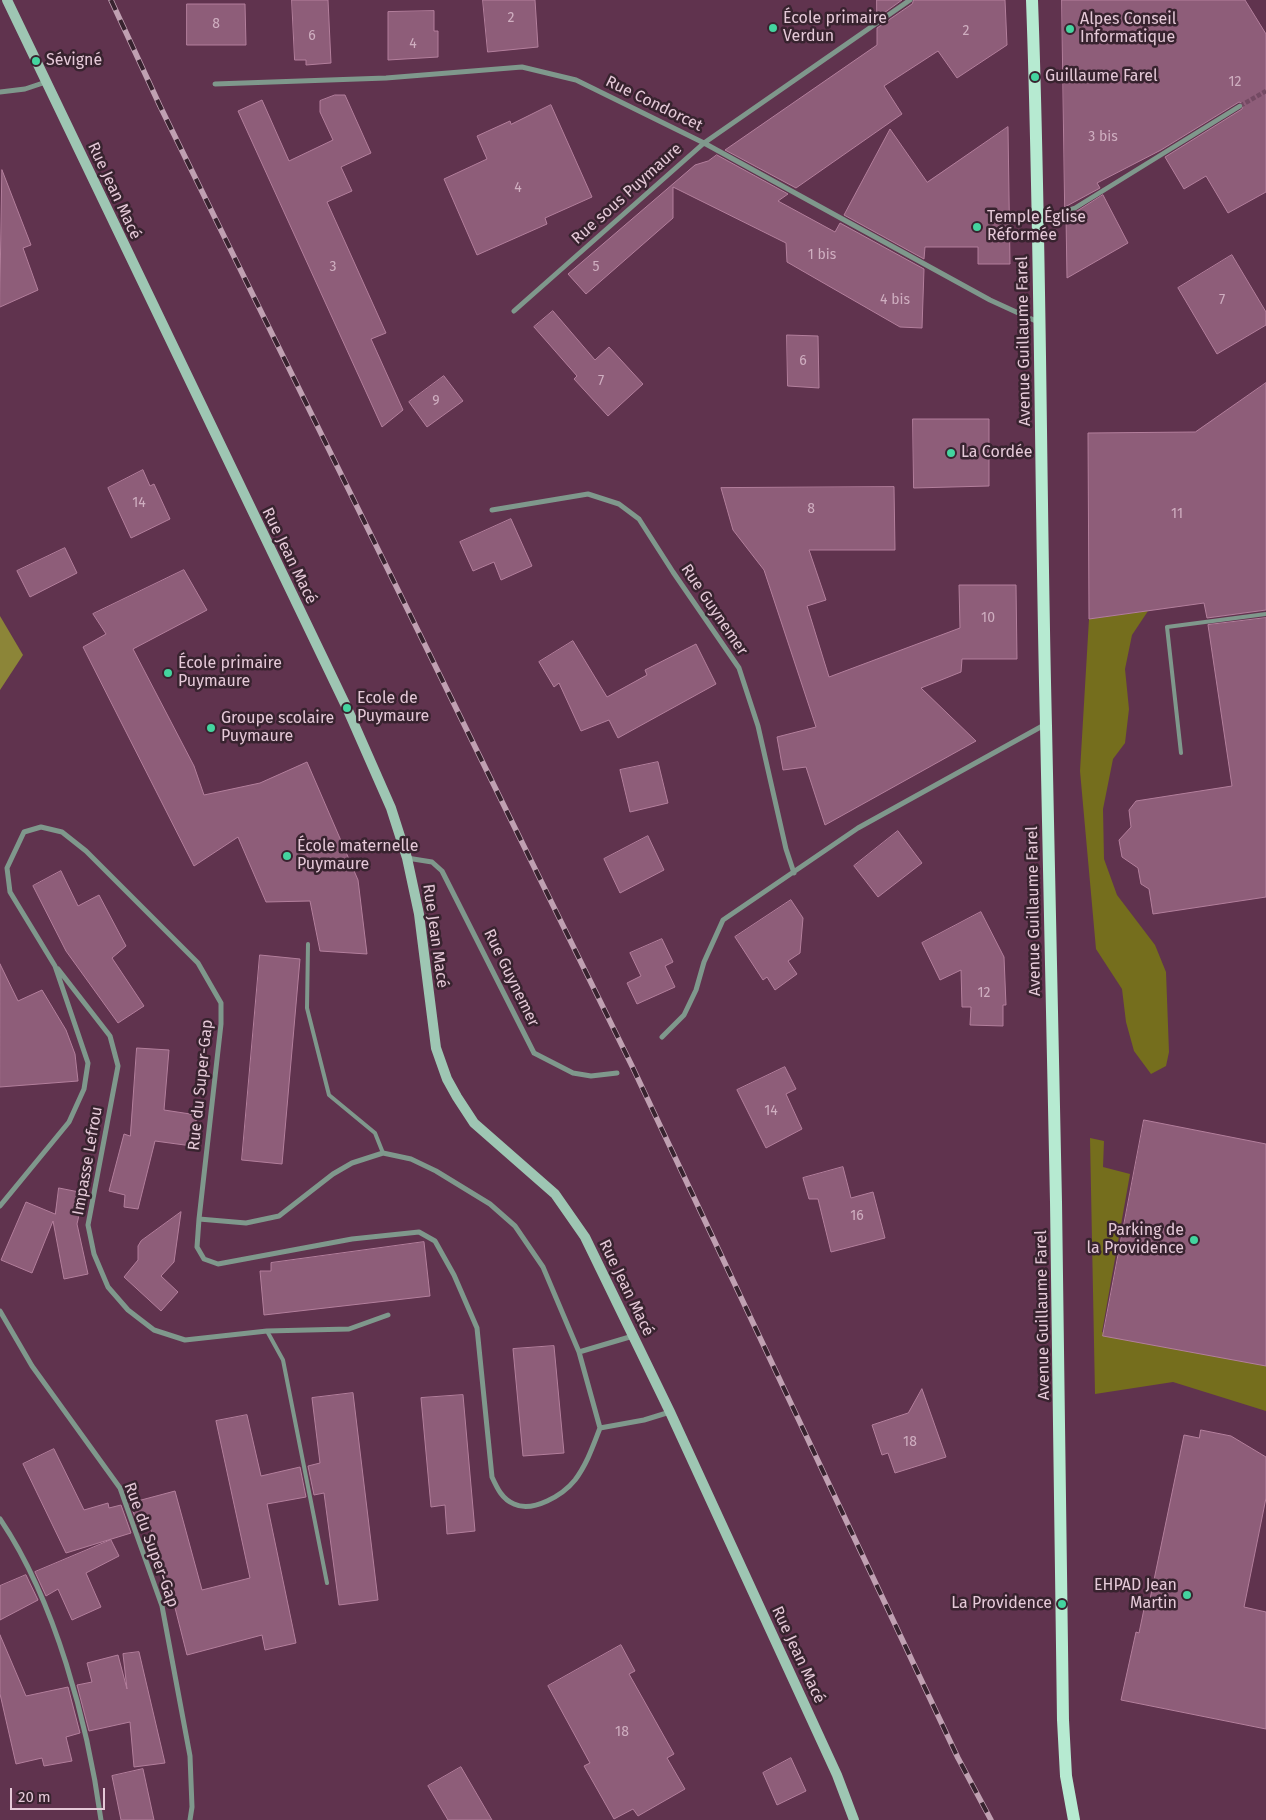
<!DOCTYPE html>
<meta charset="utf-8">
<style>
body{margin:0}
#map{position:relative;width:1266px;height:1820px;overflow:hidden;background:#60334e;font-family:"Fira Sans",sans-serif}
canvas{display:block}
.scale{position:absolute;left:10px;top:1788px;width:95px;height:22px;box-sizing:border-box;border:2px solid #e5c9d8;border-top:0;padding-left:6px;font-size:15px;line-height:18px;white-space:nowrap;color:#e5c9d8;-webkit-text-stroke:4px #38232f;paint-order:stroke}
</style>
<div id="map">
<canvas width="1266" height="1820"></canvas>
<div class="scale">20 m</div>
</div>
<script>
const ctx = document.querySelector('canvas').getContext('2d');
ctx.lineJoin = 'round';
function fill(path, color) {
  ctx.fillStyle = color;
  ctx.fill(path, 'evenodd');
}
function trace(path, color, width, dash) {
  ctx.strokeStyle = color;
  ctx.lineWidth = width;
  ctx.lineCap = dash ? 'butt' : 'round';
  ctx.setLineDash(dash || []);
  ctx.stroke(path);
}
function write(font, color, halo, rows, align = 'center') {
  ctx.font = font + ' "Fira Sans",sans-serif';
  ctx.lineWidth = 5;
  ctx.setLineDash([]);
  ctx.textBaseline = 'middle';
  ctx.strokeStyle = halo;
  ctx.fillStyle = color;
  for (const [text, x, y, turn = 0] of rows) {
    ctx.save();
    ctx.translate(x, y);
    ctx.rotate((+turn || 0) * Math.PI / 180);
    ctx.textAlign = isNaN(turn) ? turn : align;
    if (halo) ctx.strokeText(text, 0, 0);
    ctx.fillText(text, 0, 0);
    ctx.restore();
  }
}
const green = new Path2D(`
 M 1148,611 L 1132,635 L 1125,669 L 1129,709 L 1125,743 L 1113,759 L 1103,809 L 1104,859 L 1117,895 L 1155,945 L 1166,972 L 1169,1052 L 1166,1066 L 1151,1074 L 1134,1051 L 1126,1022 L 1122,989 L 1096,949 L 1080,771 L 1089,619 Z
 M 1090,1138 L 1104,1141 L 1103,1167 L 1130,1174 L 1102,1332 L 1116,1336 L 1266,1171 L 1266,1411 L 1173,1382 L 1095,1394 Z`);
const forest = new Path2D(`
 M 0,616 L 23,655 L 0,690 Z`);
const building = new Path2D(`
 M 292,0 L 328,0 L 331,63 L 306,65 L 306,60 L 295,60 Z
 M 483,0 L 535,0 L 538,47 L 488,52 Z
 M 877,0 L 902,0 L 877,18 Z
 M 914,0 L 1005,0 L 1007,45 L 957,78 L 938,51 L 884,86 L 902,114 L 796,188 L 725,150 L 877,45 L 877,28 L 912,4 Z
 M 1062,0 L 1245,0 L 1266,34 L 1266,192 L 1228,213 L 1206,176 L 1184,189 L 1165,157 L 1242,109 L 1244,104 L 1239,102 L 1161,150 L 1097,183 L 1100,188 L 1065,207 Z
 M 187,4 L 245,4 L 246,45 L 187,45 Z
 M 434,11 L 434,31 L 438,31 L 438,57 L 388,60 L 388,12 Z
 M 335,95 L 345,95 L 371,153 L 341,167 L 352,191 L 327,202 L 386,333 L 371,339 L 403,410 L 382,427 L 238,111 L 262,100 L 289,161 L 333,140 L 320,112 L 320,101 Z
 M 551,105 L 592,197 L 545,218 L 547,224 L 477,255 L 444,179 L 487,159 L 477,136 L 510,121 L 511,124 Z
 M 1008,127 L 1010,264 L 978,264 L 978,247 L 925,247 L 924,259 L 844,215 L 890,129 L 927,182 Z
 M 717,155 L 788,194 L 778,201 L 835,232 L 840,223 L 924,269 L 922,328 L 900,327 L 787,262 L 786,243 L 673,187 L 673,218 L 586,294 L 568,274 L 695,165 L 708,161 Z
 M 2,170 L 31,245 L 23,248 L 38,290 L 0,307 Z
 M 1103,195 L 1128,243 L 1067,278 L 1066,216 L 1077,211 Z
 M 1232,255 L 1266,312 L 1266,325 L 1217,354 L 1178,288 Z
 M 553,311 L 595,360 L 609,347 L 643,384 L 608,416 L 574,379 L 577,376 L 534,327 Z
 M 787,335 L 818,336 L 819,388 L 788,386 Z
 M 444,376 L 463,401 L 427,427 L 409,402 Z
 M 1266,383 L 1266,610 L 1207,618 L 1204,603 L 1089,619 L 1088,433 L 1195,432 Z
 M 913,419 L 989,419 L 989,486 L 914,488 Z
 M 143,470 L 150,486 L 154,484 L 170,519 L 131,538 L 108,488 Z
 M 894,487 L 895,550 L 809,550 L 826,600 L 807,606 L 829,677 L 960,628 L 959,585 L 1016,585 L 1017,659 L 962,659 L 961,672 L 921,688 L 976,741 L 825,825 L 806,767 L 783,770 L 777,737 L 816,727 L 764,570 L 733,530 L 721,488 Z
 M 511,519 L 532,566 L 501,580 L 494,562 L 473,571 L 460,542 Z
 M 65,548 L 77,573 L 30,597 L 17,571 Z
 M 184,570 L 207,610 L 133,649 L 194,766 L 204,795 L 260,783 L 307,762 L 358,880 L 367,954 L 320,951 L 310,901 L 266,902 L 238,837 L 194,866 L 83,647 L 106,634 L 93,614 Z
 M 1266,618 L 1266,897 L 1153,914 L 1149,889 L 1141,884 L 1138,868 L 1122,857 L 1119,840 L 1131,827 L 1129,810 L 1136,801 L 1232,786 L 1208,625 Z
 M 573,641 L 607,697 L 647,675 L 645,670 L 696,644 L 716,684 L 618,738 L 609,720 L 581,731 L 559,683 L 554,687 L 539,662 Z
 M 658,762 L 668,803 L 630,812 L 620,770 Z
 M 898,831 L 922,863 L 878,897 L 854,866 Z
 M 648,836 L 664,870 L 620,893 L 604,859 Z
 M 61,871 L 78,906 L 99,895 L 126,946 L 112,958 L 144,1006 L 118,1023 L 66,951 L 33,886 Z
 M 791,900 L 803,918 L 800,953 L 788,961 L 797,974 L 775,990 L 767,977 L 763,980 L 735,937 Z
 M 981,912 L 1004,957 L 1006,1005 L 1003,1005 L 1003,1026 L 970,1025 L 971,1007 L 962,1007 L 961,970 L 940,980 L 922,943 Z
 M 662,939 L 673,962 L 665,966 L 675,987 L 637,1004 L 627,983 L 641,976 L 630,953 Z
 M 260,955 L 300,959 L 282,1164 L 242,1160 Z
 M 0,964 L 18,1001 L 42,990 L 66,1030 L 75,1054 L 78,1081 L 0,1087 Z
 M 137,1048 L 169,1050 L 164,1110 L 197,1115 L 192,1146 L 155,1141 L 138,1209 L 124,1207 L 125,1195 L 109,1191 L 124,1134 L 130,1136 Z
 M 785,1067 L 796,1089 L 786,1094 L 802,1129 L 766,1148 L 737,1090 Z
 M 1144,1120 L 1266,1144 L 1266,1366 L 1103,1336 Z
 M 843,1167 L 851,1198 L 873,1192 L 885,1238 L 831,1252 L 818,1199 L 809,1199 L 803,1178 Z
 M 59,1188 L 84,1193 L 77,1224 L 88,1274 L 64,1279 L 53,1221 L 32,1273 L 1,1260 L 26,1202 L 55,1214 Z
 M 181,1212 L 174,1262 L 161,1276 L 178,1292 L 161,1311 L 124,1277 L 138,1260 L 138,1246 L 141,1241 Z
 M 424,1242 L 430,1296 L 264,1315 L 260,1271 L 271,1271 L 271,1263 Z
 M 554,1346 L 564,1453 L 523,1456 L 513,1349 Z
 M 922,1389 L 946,1457 L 895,1473 L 888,1453 L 882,1455 L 872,1425 L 908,1413 Z
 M 353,1393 L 378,1600 L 339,1605 L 324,1493 L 314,1495 L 308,1466 L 320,1463 L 312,1398 Z
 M 463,1395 L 475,1531 L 447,1534 L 445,1505 L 431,1507 L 421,1398 Z
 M 247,1415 L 261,1476 L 300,1467 L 306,1497 L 267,1504 L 296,1643 L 265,1650 L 262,1635 L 187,1655 L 171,1592 L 150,1527 L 140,1531 L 130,1503 L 175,1491 L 202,1590 L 250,1578 L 216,1421 Z
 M 1201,1430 L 1231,1436 L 1266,1457 L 1266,1498 L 1244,1607 L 1266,1612 L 1266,1729 L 1121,1700 L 1136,1632 L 1139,1633 L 1144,1609 L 1149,1604 L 1184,1435 L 1199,1438 Z
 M 54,1449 L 84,1510 L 108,1503 L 109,1508 L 121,1505 L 131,1533 L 66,1553 L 23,1464 Z
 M 111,1540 L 119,1556 L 86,1573 L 101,1607 L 72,1620 L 58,1589 L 46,1596 L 35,1572 Z
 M 26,1575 L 38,1600 L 0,1620 L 0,1586 Z
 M 0,1635 L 26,1696 L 68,1687 L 80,1733 L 66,1737 L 72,1761 L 44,1766 L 42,1758 L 16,1764 L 0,1694 Z
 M 621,1645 L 635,1671 L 629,1674 L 674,1754 L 667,1758 L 685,1789 L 638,1816 L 633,1809 L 614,1819 L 584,1766 L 590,1763 L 548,1686 Z
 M 139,1652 L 165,1763 L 134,1767 L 130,1722 L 89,1731 L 77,1685 L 92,1682 L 87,1663 L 118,1655 L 127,1689 L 123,1654 Z
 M 791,1758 L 806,1791 L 777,1805 L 763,1773 Z
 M 461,1767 L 492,1820 L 448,1820 L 428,1786 Z
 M 143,1769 L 154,1820 L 121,1820 L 112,1776 Z`);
const pedestrianTunnel = new Path2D(`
 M 1240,106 L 1266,91`);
const service = new Path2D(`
 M 1181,753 L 1167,627 L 1266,614
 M 308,944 L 307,1008 L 329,1095 L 375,1133 L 383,1153
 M 267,1331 L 283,1360 L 327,1583`);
const pedestrian = new Path2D(`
 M 1040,220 L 1075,208 L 1240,106`);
const minor = new Path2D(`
 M 215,84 L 386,78 L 522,67 L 576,80 L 704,143 L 990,300 L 1038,322
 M 0,92 L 25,89 L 46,82
 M 514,311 L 704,143 L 910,0
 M 492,510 L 588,494 L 619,504 L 639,519 L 673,572 L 739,668 L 758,726 L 786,849 L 794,873
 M 407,858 L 432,862 L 442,871 L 534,1053 L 573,1073 L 591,1076 L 617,1073
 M 58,969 L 110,1036 L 118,1066 L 88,1225 L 94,1254 L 108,1287 L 128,1310 L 154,1330 L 185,1340 L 267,1331 L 349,1329 L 388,1315
 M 662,1037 L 684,1015 L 696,990 L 704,962 L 723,920 L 858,828 L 1046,724
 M 0,1206 L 69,1122 L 84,1089 L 88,1063 L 55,966 L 10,892 L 7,868 L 24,832 L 41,827 L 62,832 L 86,851 L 198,963 L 221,1003 L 221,1024 L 199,1219 L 246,1223 L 279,1216 L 333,1174 L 352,1163 L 383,1153 L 411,1159 L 436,1171 L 490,1204 L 515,1226 L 543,1267 L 579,1352 L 600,1428 L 644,1420 L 670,1412
 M 199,1219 L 197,1247 L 204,1259 L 218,1264 L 352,1239 L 419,1232 L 435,1241 L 454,1275 L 477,1328 L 492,1477 C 497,1488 502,1499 514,1504 C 533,1513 563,1495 575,1480 C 587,1464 593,1446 600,1428
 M 0,1311 L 32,1366 L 120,1488 L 162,1606 L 190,1756 L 192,1807 L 190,1820
 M 579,1352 L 633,1336
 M 0,1519 C 55,1600 88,1724 101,1820`);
const secondary = new Path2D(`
 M 7,0 L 347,708 L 391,808 L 407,858 L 419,914 L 436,1048 L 447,1079 L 457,1097 L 474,1123 L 555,1194 L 585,1237 L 670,1412 L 837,1775 L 854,1820`);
const primary = new Path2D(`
 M 1032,0 C 1041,242 1040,484 1046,726 C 1054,1057 1060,1389 1063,1720 L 1066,1776 L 1074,1820`);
const rail = new Path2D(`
 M 111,0 L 160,106 L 632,1066 L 958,1758 L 991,1820`);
const markers = [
 [773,28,5,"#44d49f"],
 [1070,29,5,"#44d49f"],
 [36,61,5,"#44d49f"],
 [1035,77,5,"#44d49f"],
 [977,227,5,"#44d49f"],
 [951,453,5,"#44d49f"],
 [168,673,5,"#44d49f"],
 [347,708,5,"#44d49f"],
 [211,728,5,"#44d49f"],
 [287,856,5,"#44d49f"],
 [1194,1240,5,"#44d49f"],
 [1187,1595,5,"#44d49f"],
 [1062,1604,5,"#44d49f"]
];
const numberNames = [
 ["2",511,18],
 ["8",216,24],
 ["2",966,31],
 ["6",312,36],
 ["4",413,44],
 ["12",1235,82],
 ["3 bis",1103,137],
 ["4",518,188],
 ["1 bis",822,255],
 ["3",333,267],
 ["5",596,267],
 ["4 bis",895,300],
 ["7",1222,300],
 ["6",803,361],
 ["7",601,381],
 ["9",436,401],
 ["14",139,503],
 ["8",811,509],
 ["11",1177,514],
 ["10",988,618],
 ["12",984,993],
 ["14",771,1111],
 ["16",857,1216],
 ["18",910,1442],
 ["18",622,1732]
];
const poiNames = [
 ["École primaire",783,19],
 ["Verdun",783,37],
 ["Alpes Conseil",1080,20],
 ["Informatique",1080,38],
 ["Sévigné",46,61],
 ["Guillaume Farel",1045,77],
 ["Temple Église",987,218],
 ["Réformée",987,236],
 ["La Cordée",961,453],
 ["École primaire",178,664],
 ["Puymaure",178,682],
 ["Ecole de",357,699],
 ["Puymaure",357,717],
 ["Groupe scolaire",221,719],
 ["Puymaure",221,737],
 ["École maternelle",297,847],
 ["Puymaure",297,865],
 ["Parking de",1184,1231,"right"],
 ["la Providence",1184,1249,"right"],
 ["EHPAD Jean",1177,1586,"right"],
 ["Martin",1177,1604,"right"],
 ["La Providence",1052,1604,"right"]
];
const streetNames = [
 ["Rue Condorcet",654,104,26],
 ["Rue Jean Macé",114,191,65],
 ["Rue sous Puymaure",627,194,-42],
 ["Avenue Guillaume Farel",1024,341,-91],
 ["Rue Jean Macé",289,556,64],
 ["Rue Guynemer",714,610,56],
 ["Avenue Guillaume Farel",1034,911,-91],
 ["Rue Jean Macé",435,936,82],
 ["Rue Guynemer",511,978,64],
 ["Rue du Super-Gap",201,1085,-84],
 ["Impasse Lefrou",88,1161,-80],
 ["Rue Jean Macé",626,1288,64],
 ["Avenue Guillaume Farel",1043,1315,-91],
 ["Rue du Super-Gap",151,1545,70],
 ["Rue Jean Macé",798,1655,65]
];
fill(green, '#756e1d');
fill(forest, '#8c8538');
fill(building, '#8e5d79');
trace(building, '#b37f9c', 1);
trace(pedestrianTunnel, '#744a63', 4.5, [4.5, 2]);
trace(service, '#7f988c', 4);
trace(pedestrian, '#7f988c', 4.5);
trace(minor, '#7f988c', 5);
trace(secondary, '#9ec6b3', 10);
trace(primary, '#b6ead1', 12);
trace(rail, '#c0a0b2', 5.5);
trace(rail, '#38232f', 4, [11]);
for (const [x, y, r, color] of markers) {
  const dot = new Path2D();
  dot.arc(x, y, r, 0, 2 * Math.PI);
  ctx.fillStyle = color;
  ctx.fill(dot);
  trace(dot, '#38232f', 2);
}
write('14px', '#cfaec0', null, numberNames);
write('16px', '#e5c9d8', '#38232f', poiNames, 'left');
write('16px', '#e5c9d8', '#38232f', streetNames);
</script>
